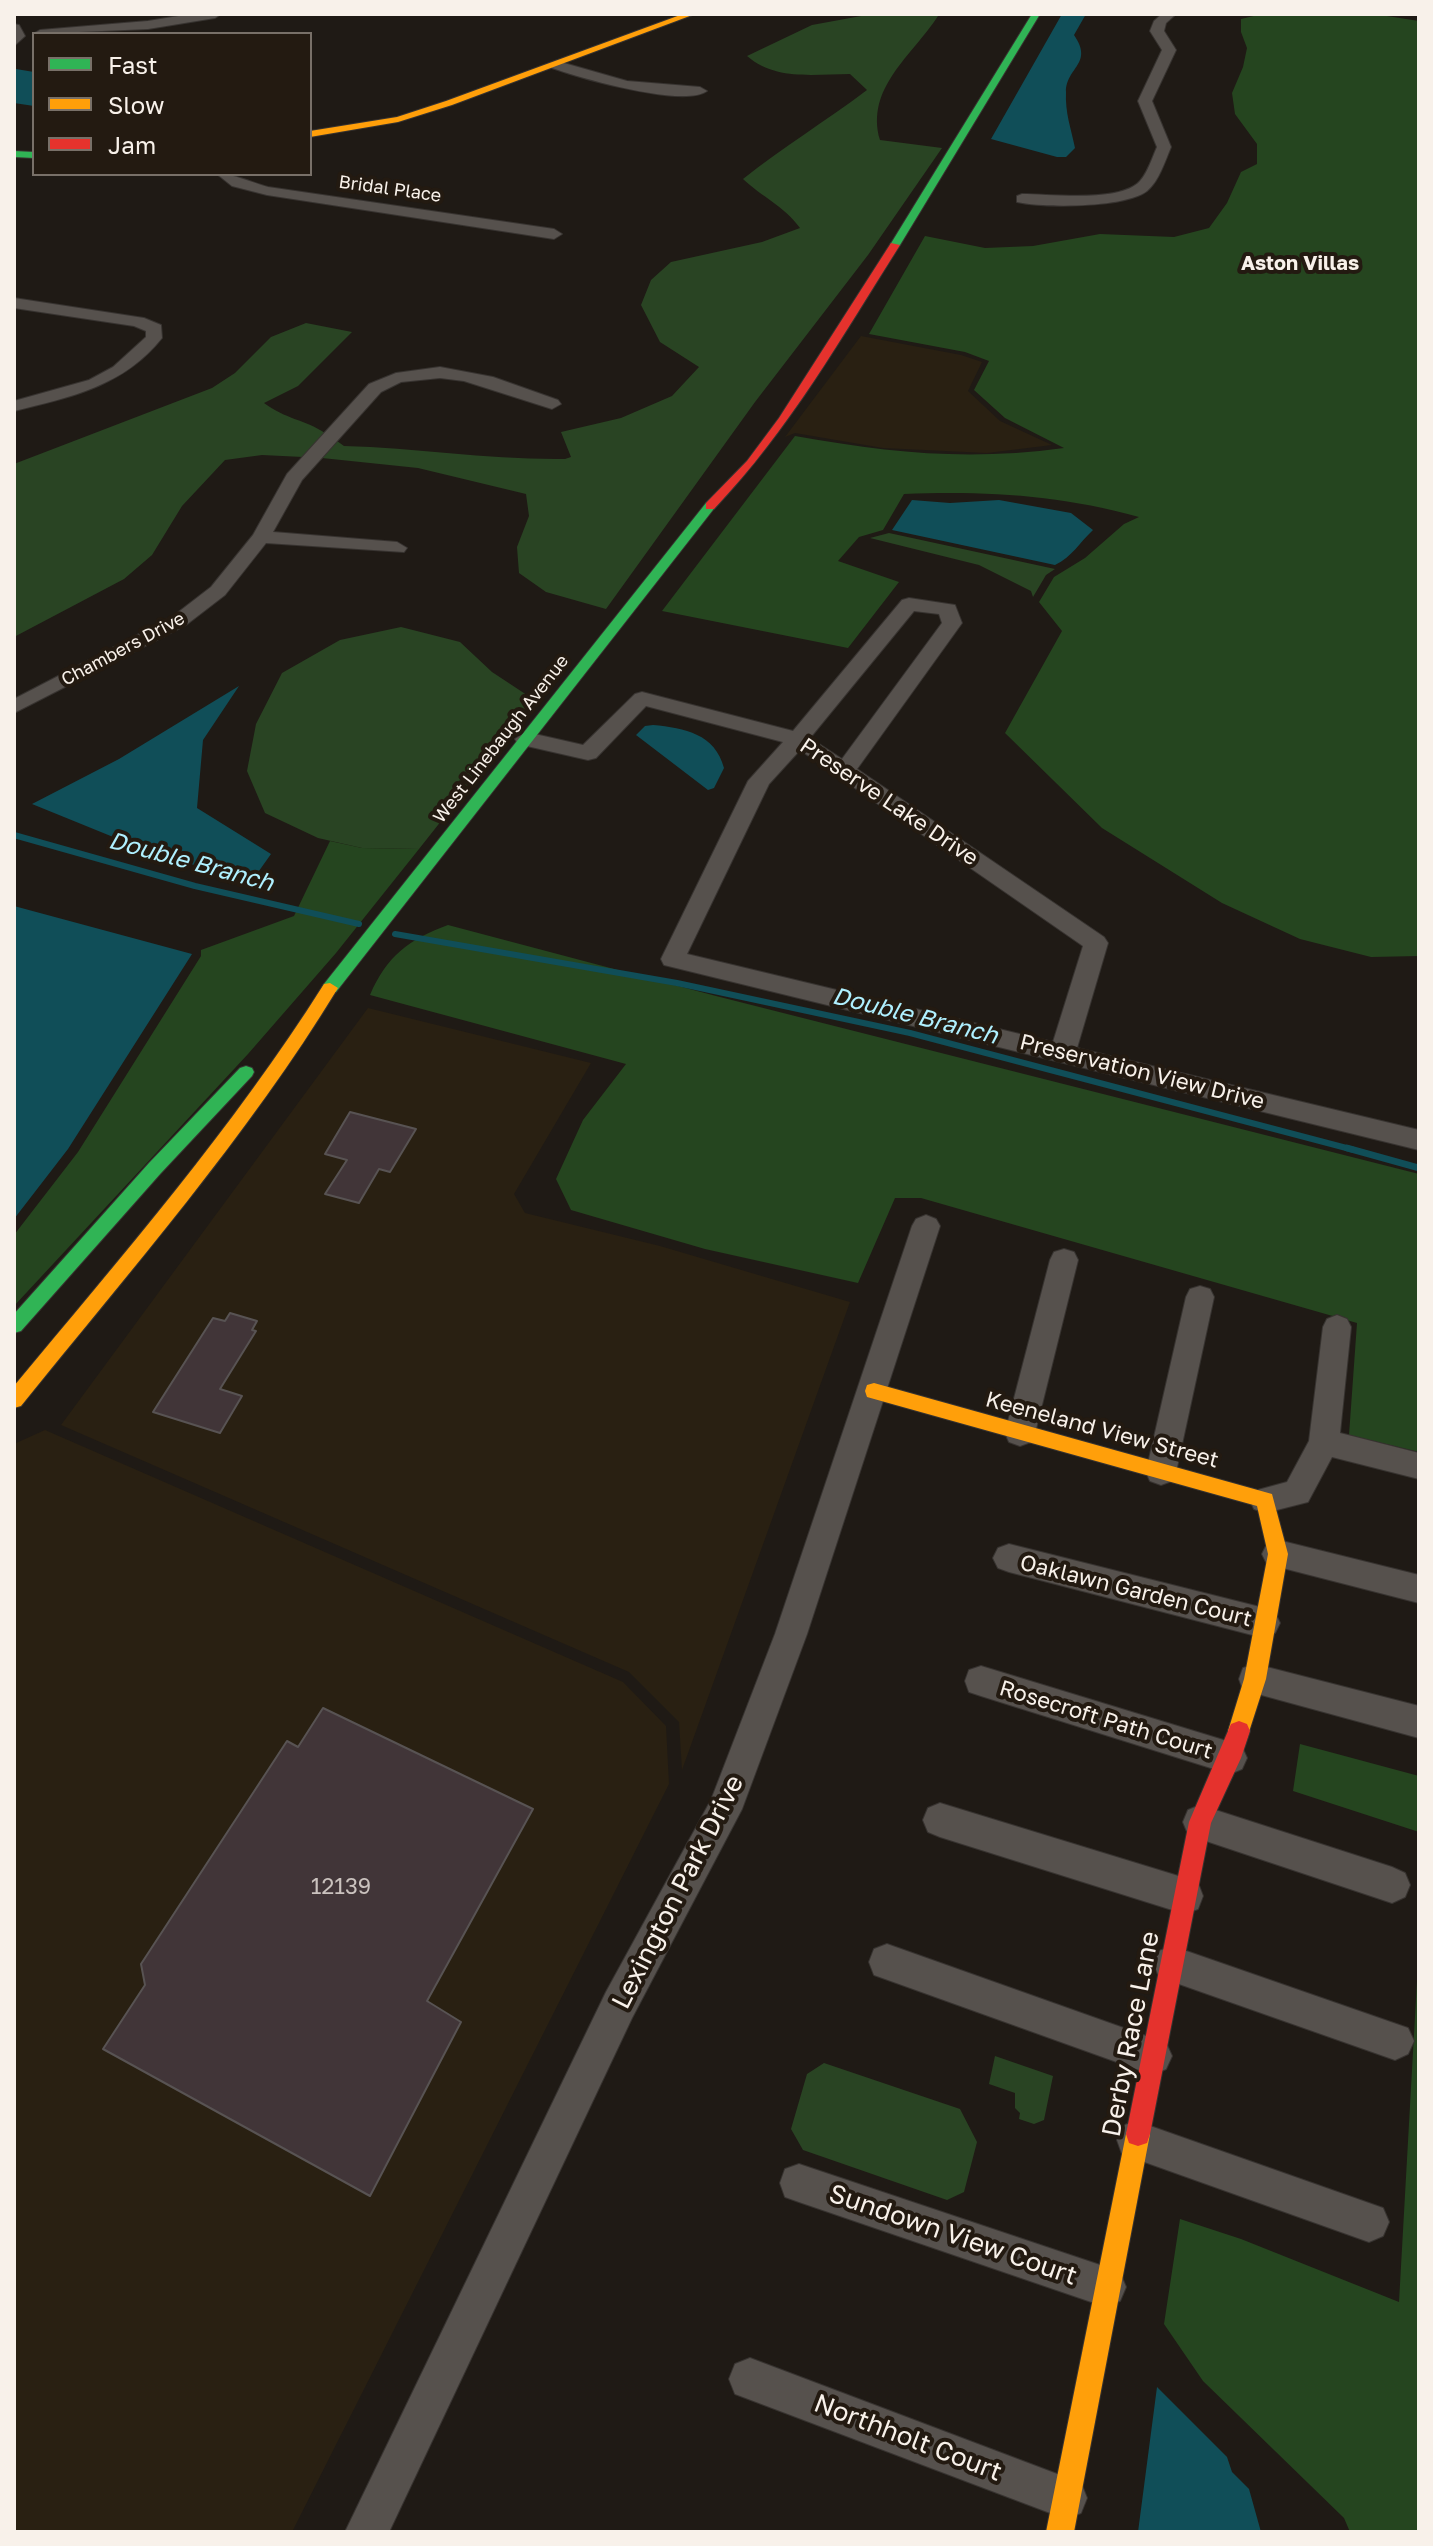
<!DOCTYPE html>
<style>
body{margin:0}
#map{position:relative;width:1433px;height:2546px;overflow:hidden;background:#1f1a15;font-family:"Golos Text",sans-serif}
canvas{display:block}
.frame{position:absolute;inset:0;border:16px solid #f8f1ea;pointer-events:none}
.legend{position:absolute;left:32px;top:32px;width:280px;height:144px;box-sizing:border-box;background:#231a11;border:2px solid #787068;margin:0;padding:10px 14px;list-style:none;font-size:24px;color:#f8f1ea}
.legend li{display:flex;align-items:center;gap:16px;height:40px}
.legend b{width:40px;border:2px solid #787068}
</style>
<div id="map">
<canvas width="1433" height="2546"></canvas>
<div class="frame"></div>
<ul class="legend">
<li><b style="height:10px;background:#30b455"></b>Fast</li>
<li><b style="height:10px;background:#ff9f0a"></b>Slow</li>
<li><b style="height:10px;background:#e5322d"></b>Jam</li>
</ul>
</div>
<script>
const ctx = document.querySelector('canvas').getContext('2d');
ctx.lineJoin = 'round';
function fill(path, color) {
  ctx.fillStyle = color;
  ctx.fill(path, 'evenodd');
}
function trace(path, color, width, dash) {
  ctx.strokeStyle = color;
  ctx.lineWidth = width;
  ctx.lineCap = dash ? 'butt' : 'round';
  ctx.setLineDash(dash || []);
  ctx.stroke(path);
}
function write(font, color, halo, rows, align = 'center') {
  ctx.font = font + ' "Golos Text",sans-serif';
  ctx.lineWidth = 8;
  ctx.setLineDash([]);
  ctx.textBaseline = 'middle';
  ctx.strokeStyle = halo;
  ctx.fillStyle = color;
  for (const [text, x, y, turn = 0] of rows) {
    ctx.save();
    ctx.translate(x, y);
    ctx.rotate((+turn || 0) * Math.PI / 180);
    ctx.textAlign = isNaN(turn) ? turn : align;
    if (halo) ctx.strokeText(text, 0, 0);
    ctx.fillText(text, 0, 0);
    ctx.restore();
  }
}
const commercial = new Path2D(`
 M 861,336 L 961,355 L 982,362 L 968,391 L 1000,421 L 1052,445 L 987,453 L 883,448 L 795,433 L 785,437 Z
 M 368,1008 L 591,1063 L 514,1194 L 525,1213 L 660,1246 L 850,1302 L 682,1770 L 679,1722 L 629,1672 L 61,1425 Z
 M 45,1430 L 623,1682 L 666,1726 L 669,1784 L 292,2532 L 14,2532 L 14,1444 Z`);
const green = new Path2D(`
 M 872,14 L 938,16 C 912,56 865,88 880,140 L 942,148 L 868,255 L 755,402 L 606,609 L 546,592 L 519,573 L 517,547 L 529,516 L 526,494 L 418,468 L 322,458 L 337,441 L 344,446 C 418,448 490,460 565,459 L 571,457 L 561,432 L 621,418 L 672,396 L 699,367 L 660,342 L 641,305 L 651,280 L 671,262 L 762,242 L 800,228 C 784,206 762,197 743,179 C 783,147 826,121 867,90 L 850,74 C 814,74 776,81 747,56 L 812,25 Z
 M 306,323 L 352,332 L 298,386 L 264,403 C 285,419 306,420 325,433 L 303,457 L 262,455 L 225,460 L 182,506 L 152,555 L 124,579 L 14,637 L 14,464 L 212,388 L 235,373 L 271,337 Z
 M 889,533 L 1055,569 L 1046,575 L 1033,597 L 1031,591 L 979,565 L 870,538 Z
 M 401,627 L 460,642 L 492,672 L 536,701 L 419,849 L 362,848 L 318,838 L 265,813 L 247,771 L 256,724 L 282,673 L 340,640 Z
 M 995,2056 L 1053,2076 L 1044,2120 L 1034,2124 L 1019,2119 L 1020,2113 L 1015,2108 L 1015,2093 L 989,2084 Z
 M 824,2063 L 960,2109 L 977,2142 L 964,2192 L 947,2200 L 803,2150 L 791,2129 L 807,2074 Z`);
const forest = new Path2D(`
 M 1262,14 L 1374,14 L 1419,21 L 1419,956 L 1371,957 L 1300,939 L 1222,903 L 1102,828 L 1005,733 L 1062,631 L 1039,602 L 1054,577 L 1085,558 L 1124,524 L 1139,517 C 1058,495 988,491 904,494 L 883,530 L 859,537 L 838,561 L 899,582 L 848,648 L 662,611 L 795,436 C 891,453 967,461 1064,448 L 1005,418 L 974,390 L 989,361 L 965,352 L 869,334 L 925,236 L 985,248 L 1033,246 L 1100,234 L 1174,237 L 1209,228 L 1227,203 L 1241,172 L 1257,164 L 1257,144 L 1235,114 L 1232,93 L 1243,67 L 1247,48 L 1241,32 L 1241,19 Z
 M 330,841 L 362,848 L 419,849 L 336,953 L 248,1054 L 14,1306 L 14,1235 L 78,1152 L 201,956 L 201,950 L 294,916 Z
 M 448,925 L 716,996 L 1419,1174 L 1419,1452 L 1349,1435 L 1357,1323 L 921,1198 L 895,1198 L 858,1283 L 705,1249 L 571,1210 L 556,1179 L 583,1120 L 626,1064 L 370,995 C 386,957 409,939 448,925 Z
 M 1300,1744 L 1419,1776 L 1419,1832 L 1293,1791 Z
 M 1419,1945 L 1419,2532 L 1350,2532 L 1344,2518 L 1203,2381 L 1164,2324 L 1180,2219 L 1241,2239 L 1399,2302 Z`);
const water = new Path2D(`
 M 1062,14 L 1086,14 L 1074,35 C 1094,64 1066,67 1066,92 C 1065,113 1071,128 1075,148 L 1066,157 L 1057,157 L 991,139 Z
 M 16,69 L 34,72 L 34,106 L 14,103 Z
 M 912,500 L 950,503 L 999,500 L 1071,513 L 1093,530 C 1079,543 1072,557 1055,565 L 892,530 Z
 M 239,686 L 203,740 L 197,808 L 271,854 L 249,885 L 180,860 L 155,854 L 32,804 L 119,759 Z
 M 653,725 C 685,728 715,734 724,768 L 714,788 L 708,790 L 636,735 L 645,726 Z
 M 14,906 L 192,954 L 68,1149 L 14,1219 Z
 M 1157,2387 L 1227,2457 L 1232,2472 L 1249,2489 L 1261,2532 L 1138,2532 Z`);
const streamFar1 = new Path2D(`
 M 14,835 L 195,886 L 359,924
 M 395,934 L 677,983 L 910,1033 L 1354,1150`);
const stream = new Path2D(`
 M 1347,1148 L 1419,1168`);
const building = new Path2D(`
 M 350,1112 L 416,1129 L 390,1172 L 379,1169 L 359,1203 L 325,1194 L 347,1160 L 325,1154 Z
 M 230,1313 L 257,1321 L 252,1330 L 256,1331 L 220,1389 L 242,1396 L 220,1433 L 153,1412 L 213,1318 L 225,1321 Z
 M 323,1708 L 533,1809 L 427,2001 L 461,2022 L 370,2196 L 103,2049 L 145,1985 L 141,1964 L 287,1741 L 298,1747 Z`);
const street = new Path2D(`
 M 191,14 L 221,14 L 215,18 L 148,29 L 33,34 L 40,30 L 148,21 Z
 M 1162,14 L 1176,14 L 1166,23 L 1164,31 L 1176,50 L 1152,101 L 1171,147 C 1165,161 1159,181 1147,191 C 1125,208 1044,208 1017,202 L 1017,196 L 1022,194 C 1049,194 1121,203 1140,181 C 1148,172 1152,158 1157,147 L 1138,101 L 1162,50 L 1150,31 L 1154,21 Z
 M 14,24 L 19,25 L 25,36 L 14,46 Z
 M 557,61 L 627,81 L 700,87 L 707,91 C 684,108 580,78 552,68 L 550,65 Z
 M 217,174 C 235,174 250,182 268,187 L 554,229 L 562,234 L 554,239 L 267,195 L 232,186 Z
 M 14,298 L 144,318 L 161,325 L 162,338 C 124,386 71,397 14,411 L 14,401 L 89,380 L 113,367 L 146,337 L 146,331 L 134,326 L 14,308 Z
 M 440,367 L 493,377 L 558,400 L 561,404 L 552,409 L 464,381 L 440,378 L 401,382 L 381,392 L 302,480 L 273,532 L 397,542 L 407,548 L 404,552 L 266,543 L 225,595 L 186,625 L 14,713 L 14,699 L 172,617 L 211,587 L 253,535 L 287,474 L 369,384 L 396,373 Z
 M 909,598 L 955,605 L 962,623 L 857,769 L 1104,937 L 1108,943 L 1077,1048 L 1419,1130 L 1419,1150 L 664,965 L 661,959 L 748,781 L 783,742 L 646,706 L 596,758 L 588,760 L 518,744 L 515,739 L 526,732 L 583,745 L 635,694 L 642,692 L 793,731 L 902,600 ZM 914,611 L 939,614 L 942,623 L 842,759 L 810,738 ZM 800,750 L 1083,946 L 1053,1042 L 687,954 L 769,784 Z
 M 926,1215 L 936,1219 L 940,1226 L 807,1634 L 742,1809 L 632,2018 L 389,2532 L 345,2532 L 606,1992 L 711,1800 L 775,1634 L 912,1226 L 916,1219 Z
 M 1064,1249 L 1074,1252 L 1078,1260 L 1035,1433 L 1031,1442 L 1020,1446 L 1009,1442 L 1005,1433 L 1050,1260 L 1054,1252 Z
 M 1200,1286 L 1210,1289 L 1214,1297 L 1176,1472 L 1172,1481 L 1161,1485 L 1150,1481 L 1146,1472 L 1186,1297 L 1190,1289 Z
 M 1337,1315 L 1347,1319 L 1351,1327 L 1340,1433 L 1419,1453 L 1419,1479 L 1332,1457 L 1308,1502 L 1265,1513 L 1254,1509 L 1250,1500 L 1254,1491 L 1287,1482 L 1309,1441 L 1323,1327 L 1327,1319 Z
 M 1278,1540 L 1419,1575 L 1419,1603 L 1267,1564 L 1262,1554 L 1267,1544 Z
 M 1009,1544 L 1264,1608 L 1275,1613 L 1280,1623 L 1275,1633 L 1264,1638 L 1009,1572 L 998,1568 L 993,1558 L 998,1548 Z
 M 1255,1664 L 1419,1706 L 1419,1738 L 1243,1690 L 1239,1679 L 1243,1668 Z
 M 981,1666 L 1230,1742 L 1242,1747 L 1247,1758 L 1242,1769 L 1230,1774 L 981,1696 L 969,1692 L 965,1681 L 969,1670 Z
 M 940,1803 L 1185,1878 L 1198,1883 L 1203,1896 L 1198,1909 L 1185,1914 L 940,1837 L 928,1832 L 923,1820 L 928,1808 Z
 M 1200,1805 L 1392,1867 L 1405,1873 L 1410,1885 L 1405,1897 L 1392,1903 L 1200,1839 L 1188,1834 L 1183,1822 L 1188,1810 Z
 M 887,1944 L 1166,2043 L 1172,2056 L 1166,2069 L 1153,2075 L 874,1975 L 869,1962 L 874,1949 Z
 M 1172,1946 L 1408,2028 L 1414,2041 L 1408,2054 L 1395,2060 L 1159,1977 L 1154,1964 L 1159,1951 Z
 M 1136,2121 L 1383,2208 L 1389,2222 L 1383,2236 L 1369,2242 L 1122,2154 L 1117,2140 L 1122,2126 Z
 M 799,2164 L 1106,2267 L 1120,2273 L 1126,2287 L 1120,2301 L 1106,2307 L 799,2202 L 785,2197 L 780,2183 L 785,2169 Z
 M 750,2358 L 1081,2483 L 1087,2498 L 1081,2513 L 1066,2519 L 735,2394 L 729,2379 L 735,2364 Z`);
const fast = new Path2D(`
 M 1032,14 L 1040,14 L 900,245 L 891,247 L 890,245 Z
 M 14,151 L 34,152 L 34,158 L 14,157 Z
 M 706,503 L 716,506 L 336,992 L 324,992 L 322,988 L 324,984 Z
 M 246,1066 L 252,1068 L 254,1072 L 252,1076 L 161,1173 L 21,1331 L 14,1333 L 14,1314 L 149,1163 L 240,1068 Z`);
const slow = new Path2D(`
 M 683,14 L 695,14 L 452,105 L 398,122 L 310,137 L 310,131 L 397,117 L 446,101 Z
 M 330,983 L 338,988 C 248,1136 130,1271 21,1406 L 14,1408 L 14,1386 C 122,1256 234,1127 324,984 Z
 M 874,1383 L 1272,1494 L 1288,1554 L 1266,1679 L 1247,1738 L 1239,1741 L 1231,1738 L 1228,1731 L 1244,1679 L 1268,1554 L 1257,1506 L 867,1397 L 865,1391 L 867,1385 Z
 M 1138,2122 L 1147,2125 L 1150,2134 L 1074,2532 L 1046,2532 L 1126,2134 L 1129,2125 Z`);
const jam = new Path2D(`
 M 891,243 L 900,245 C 841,338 790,429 714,509 L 706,509 L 706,503 L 747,461 L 779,418 Z
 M 1239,1721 L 1247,1724 L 1250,1731 L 1241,1758 L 1211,1823 L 1150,2134 L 1147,2143 L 1138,2146 L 1129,2143 L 1126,2134 L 1189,1822 L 1231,1724 Z`);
const farStreetnames = [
 ["Bridal Place",390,189,8],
 ["Chambers Drive",123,649,-28],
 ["West Linebaugh Avenue",501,739,-52]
];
const farNeighbourhoodnames = [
 ["Aston Villas",1300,264]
];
const streetNames = [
 ["Preserve Lake Drive",889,802,34],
 ["Preservation View Drive",1142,1072,14],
 ["Keeneland View Street",1102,1430,15],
 ["Oaklawn Garden Court",1136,1591,14],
 ["Rosecroft Path Court",1106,1720,17]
];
const nearNumbernames = [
 ["12139",341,1887]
];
const waterNames = [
 ["Double Branch",191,862,15],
 ["Double Branch",915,1016,14]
];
const nearStreetnames = [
 ["Lexington Park Drive",678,1892,-63],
 ["Derby Race Lane",1131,2034,-79],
 ["Sundown View Court",953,2235,19],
 ["Northholt Court",908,2438,21]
];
fill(commercial, '#292012');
fill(green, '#294423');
fill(forest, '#25451f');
fill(water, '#104e58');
trace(streamFar1, '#104e58', 6);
trace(stream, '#104e58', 7);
fill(building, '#413538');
trace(building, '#585353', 2);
trace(street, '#373330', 2);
trace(fast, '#373330', 2);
trace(slow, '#373330', 2);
trace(jam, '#373330', 2);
fill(street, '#56514d');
fill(fast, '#30b455');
fill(slow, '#ff9f0a');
fill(jam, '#e5322d');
write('18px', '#f8f1ea', '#231a11', farStreetnames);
write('bold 20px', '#f8f1ea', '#231a11', farNeighbourhoodnames);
write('22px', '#f8f1ea', '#231a11', streetNames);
write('22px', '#cac2be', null, nearNumbernames);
write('italic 24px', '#aff0ff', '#231a11', waterNames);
write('26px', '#f8f1ea', '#231a11', nearStreetnames);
</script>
